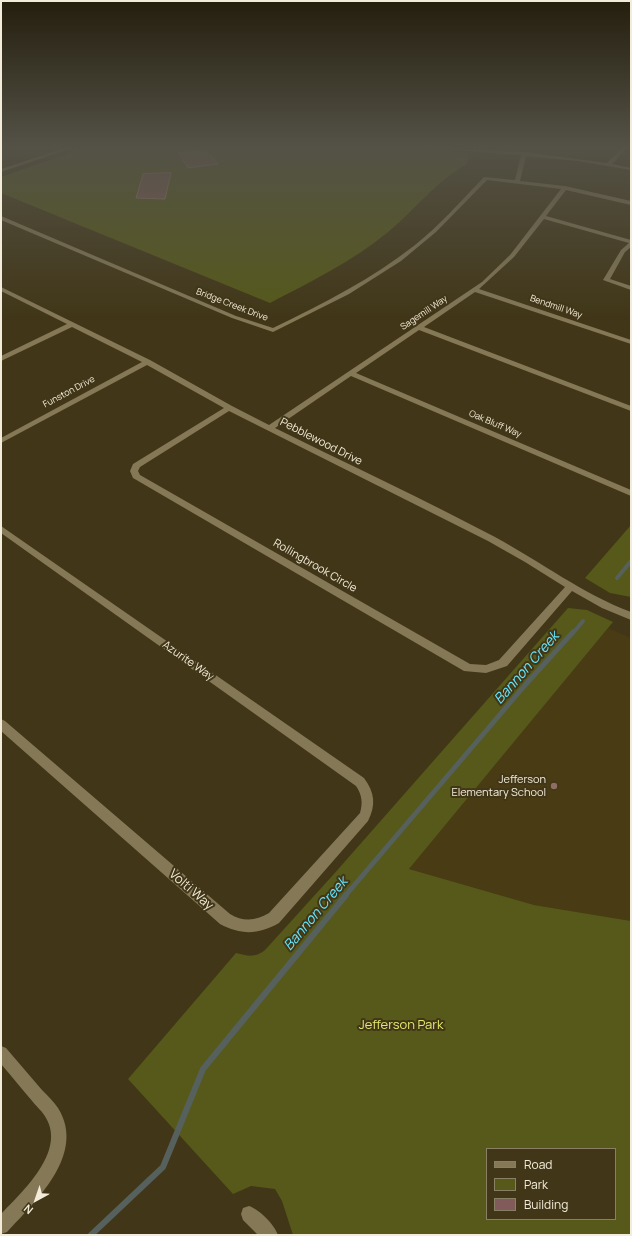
<!DOCTYPE html>
<style>
body{margin:0}
#map{position:relative;width:632px;height:1236px;overflow:hidden;background:#413617;font-family:Manrope,sans-serif}
canvas{display:block}
.frame{position:absolute;inset:0;border:2px solid #f3ecda;pointer-events:none}
.legend{position:absolute;left:486px;top:1148px;width:130px;height:72px;box-sizing:border-box;background:#413617;border:1px solid #887f65;margin:0;padding:5px 7px;list-style:none;font-size:12px;color:#f3ecda}
.legend li{display:flex;align-items:center;gap:8px;height:20px}
.legend b{width:20px;border:1px solid #887f65}
.north{position:absolute;left:16px;top:1180px;width:40px;height:40px;-webkit-text-stroke:3px #413617;paint-order:stroke;rotate:220deg;font-size:11px;font-weight:700;line-height:16px;text-align:center;color:#f3ecda}
.north::after{content:'';display:block;margin:auto;width:14px;height:18px;background:#f3ecda;clip-path:polygon(50% 0,100% 100%,50% 72%,0 100%)}
</style>
<div id="map">
<canvas width="632" height="1236"></canvas>
<div class="frame"></div>
<ul class="legend">
<li><b style="height:5px;background:#847857"></b>Road</li>
<li><b style="height:11px;background:#565919"></b>Park</li>
<li><b style="height:11px;background:#815b59"></b>Building</li>
</ul>
<div class="north">N</div>
</div>
<script>
const ctx = document.querySelector('canvas').getContext('2d');
ctx.lineJoin = 'round';
function fill(path, color) {
  ctx.fillStyle = color;
  ctx.fill(path, 'evenodd');
}
function trace(path, color, width, dash) {
  ctx.strokeStyle = color;
  ctx.lineWidth = width;
  ctx.lineCap = dash ? 'butt' : 'round';
  ctx.setLineDash(dash || []);
  ctx.stroke(path);
}
function write(font, color, halo, rows, align = 'center') {
  ctx.font = font + ' Manrope,sans-serif';
  ctx.lineWidth = 4;
  ctx.setLineDash([]);
  ctx.textBaseline = 'middle';
  ctx.strokeStyle = halo;
  ctx.fillStyle = color;
  for (const [text, x, y, turn = 0] of rows) {
    ctx.save();
    ctx.translate(x, y);
    ctx.rotate((+turn || 0) * Math.PI / 180);
    ctx.textAlign = isNaN(turn) ? turn : align;
    if (halo) ctx.strokeText(text, 0, 0);
    ctx.fillText(text, 0, 0);
    ctx.restore();
  }
}
const built = new Path2D(`
 M 608,628 L 631,638 L 631,921 L 534,905 L 409,869 Z`);
const green = new Path2D(`
 M 87,147 L 398,147 L 468,153 L 467,164 C 436,181 415,210 388,232 C 353,261 310,282 270,303 L 1,193 L 1,177 Z
 M 631,525 L 631,597 L 610,593 L 585,578 Z
 M 568,608 L 587,610 L 613,622 L 409,869 L 534,905 L 631,921 L 631,1235 L 293,1235 L 282,1201 L 275,1189 L 251,1186 L 233,1194 L 128,1079 L 236,953 C 248,956 255,958 265,950 L 333,875 ZM 487,1149 L 615,1149 L 615,1219 L 487,1219 Z`);
const streamFar2 = new Path2D(`
 M 617,578 L 631,561
 M 573,633 L 583,621`);
const streamFar1 = new Path2D(`
 M 345,896 L 526,684 L 573,632`);
const stream = new Path2D(`
 M 91,1235 L 163,1167 L 203,1069 L 346,895`);
const building = new Path2D(`
 M 207,151 L 218,164 L 188,168 L 179,153 Z
 M 171,173 L 165,199 L 136,198 L 143,174 Z`);
const street = new Path2D(`
 M 414,147 L 524,152 L 607,163 L 623,147 L 628,147 L 612,164 L 631,168 L 631,170 L 578,161 L 526,156 L 520,181 L 565,186 L 631,201 L 631,205 L 566,190 L 546,216 L 631,240 L 631,247 L 625,252 L 610,279 L 631,286 L 631,290 L 603,280 L 621,250 L 629,243 L 544,219 L 514,257 L 479,289 L 631,340 L 631,344 L 475,292 L 424,327 L 631,406 L 631,411 L 419,330 L 356,373 L 631,490 L 631,496 L 351,376 L 275,428 C 348,464 423,499 495,537 C 541,562 583,594 631,612 L 631,620 L 602,608 L 572,591 L 507,666 L 486,673 L 464,671 L 133,478 L 130,471 L 133,464 L 224,408 L 147,365 L 1,443 L 1,438 L 142,362 L 72,327 L 1,361 L 1,356 L 67,324 L 1,291 L 1,287 L 150,360 L 232,406 L 269,425 L 482,282 L 510,255 L 561,189 L 487,180 L 436,232 L 401,261 L 349,294 L 273,332 L 232,318 L 1,220 L 1,216 L 236,316 L 273,328 C 322,304 372,279 415,245 C 440,225 462,200 484,177 L 515,180 L 521,155 ZM 229,411 L 488,541 L 525,562 L 565,587 L 499,660 L 486,665 L 470,664 L 140,475 L 138,471 L 140,467 Z
 M 1,526 L 364,778 C 375,793 376,805 368,821 L 279,923 C 258,935 241,935 220,924 L 1,731 L 1,719 L 5,721 L 230,914 C 243,922 256,921 269,913 L 360,813 C 363,803 362,795 356,786 L 1,533 Z
 M 1,1046 L 6,1048 C 18,1062 30,1076 42,1090 C 48,1096 54,1102 58,1108 C 87,1154 35,1202 7,1232 L 1,1234 L 1,1214 C 22,1192 66,1152 46,1118 C 43,1112 37,1107 33,1102 C 22,1089 12,1077 1,1064 Z
 M 249,1206 C 260,1210 274,1224 278,1235 L 258,1235 L 243,1220 L 241,1214 L 243,1208 Z`);
const secondary = new Path2D(`
 M 68,147 L 75,147 L 1,172 L 1,169 Z`);
const markers = [
 [554,786,4,"#8d6e63"]
];
const farStreetnames = [
 ["Bridge Creek Drive",232,305,21],
 ["Bendmill Way",556,307,19],
 ["Sagemill Way",424,313,-34],
 ["Funston Drive",69,392,-28],
 ["Oak Bluff Way",495,424,23]
];
const streetNames = [
 ["Pebblewood Drive",321,442,27],
 ["Rollingbrook Circle",315,566,30],
 ["Azurite Way",188,661,35]
];
const poiNames = [
 ["Jefferson",546,780],
 ["Elementary School",546,793]
];
const nearStreetnames = [
 ["Volti Way",191,890,41]
];
const nearParknames = [
 ["Jefferson Park",401,1025]
];
const nearWaternames = [
 ["Bannon Creek",527,668,-49],
 ["Bannon Creek",316,914,-50]
];
fill(built, '#493b13');
fill(green, '#565919');
trace(streamFar2, '#56605d', 4);
trace(streamFar1, '#56605d', 5);
trace(stream, '#56605d', 6);
fill(building, '#815b59');
trace(building, '#a17a77', 1);
fill(street, '#847857');
fill(secondary, '#847857');
const sky = ctx.createLinearGradient(0, 0, 0, 320);
sky.addColorStop(0, '#241e0d');
sky.addColorStop(0.46, '#545247');
sky.addColorStop(1, '#54524700');
ctx.fillStyle = sky;
ctx.fillRect(0, 0, 632, 320);
for (const [x, y, r, color] of markers) {
  const dot = new Path2D();
  dot.arc(x, y, r, 0, 2 * Math.PI);
  ctx.fillStyle = color;
  ctx.fill(dot);
  trace(dot, '#413617', 1.5);
}
write('9px', '#f3ecda', '#413617', farStreetnames);
write('11px', '#f3ecda', '#413617', streetNames);
write('11px', '#f3ecda', '#413617', poiNames, 'right');
write('13px', '#f3ecda', '#413617', nearStreetnames);
write('13px', '#e1e96e', '#413617', nearParknames);
write('italic 14px', '#66e7fe', '#413617', nearWaternames);
</script>
